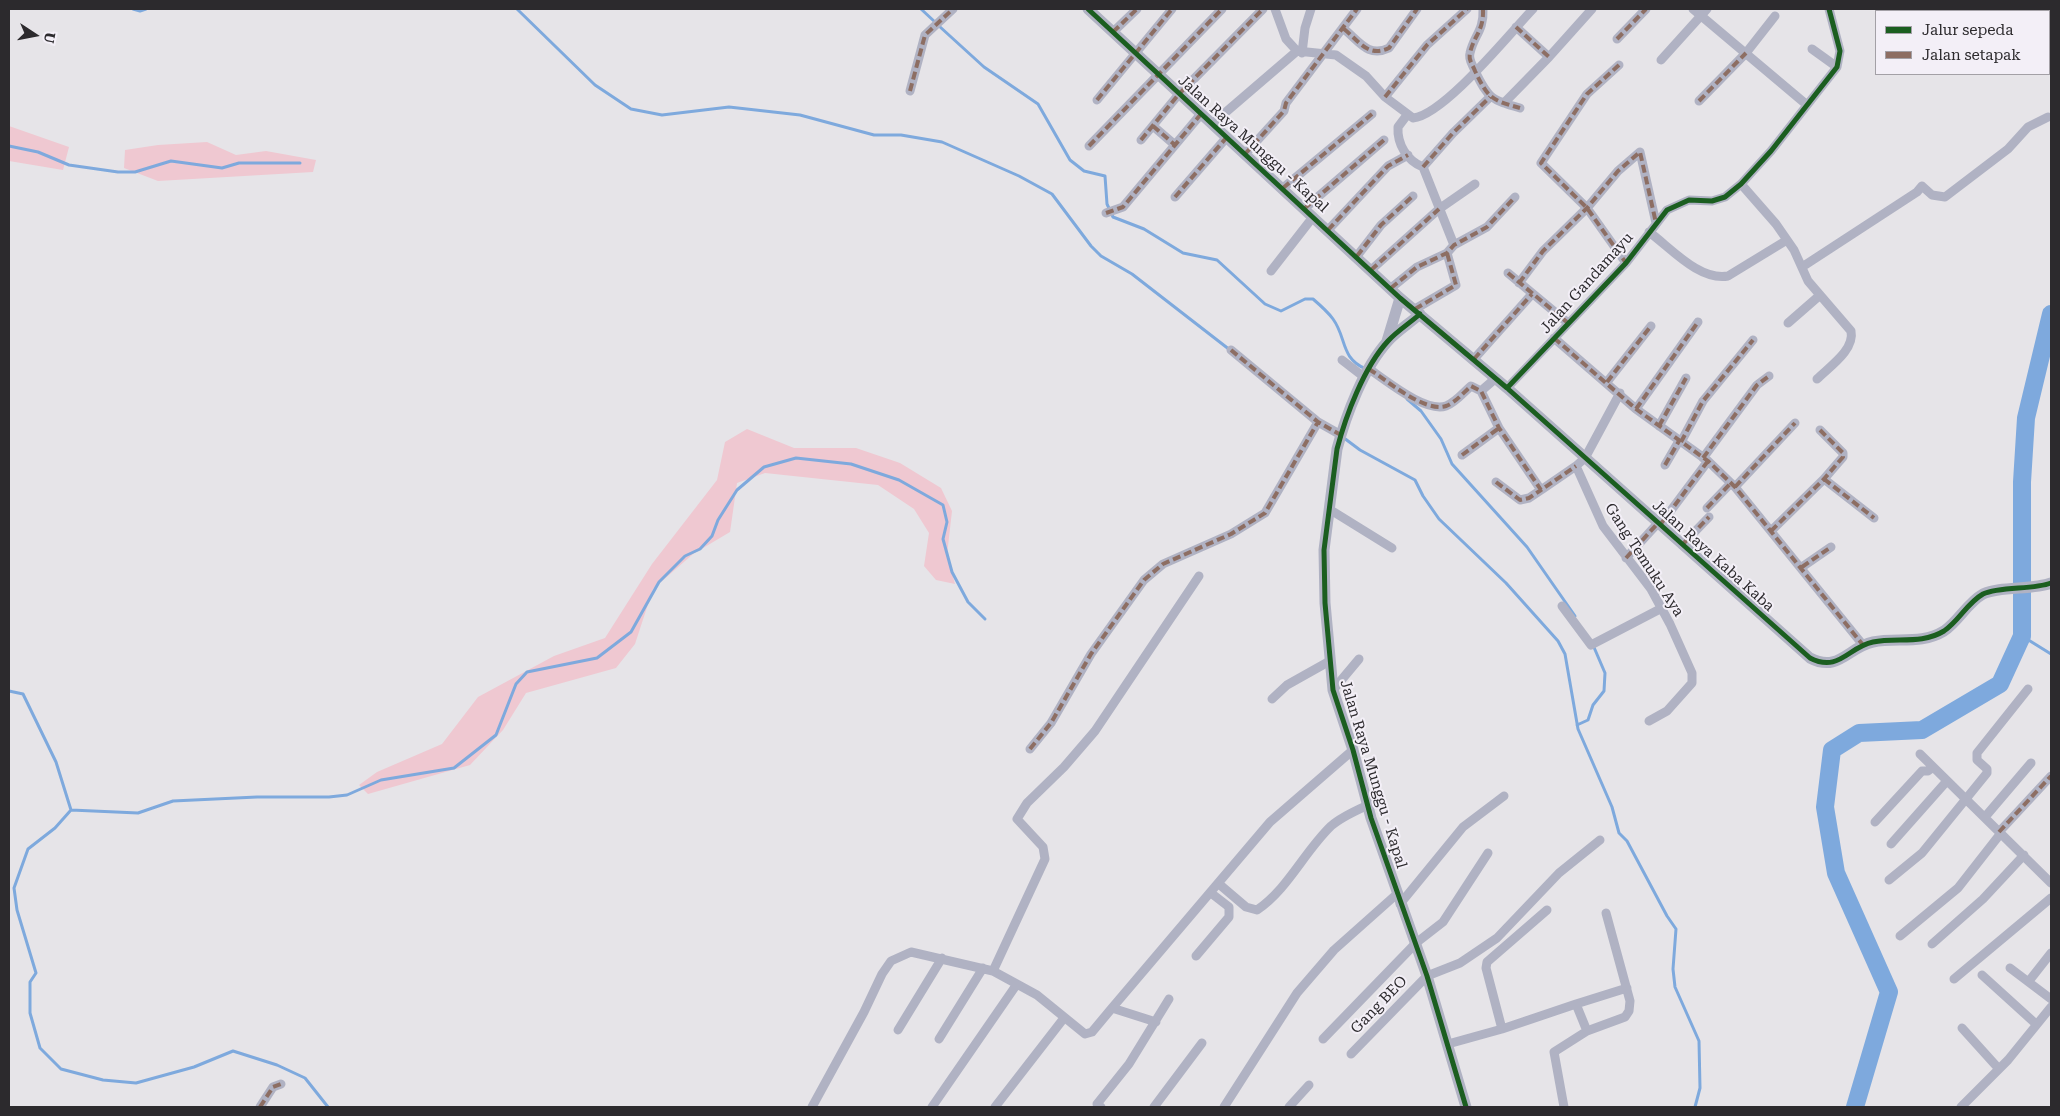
<!DOCTYPE html>
<style>
body{margin:0}
#map{position:relative;width:2060px;height:1116px;overflow:hidden;background:#e6e4e8;font-family:"Roboto Serif",serif}
canvas{display:block}
.frame{position:absolute;inset:0;border:10px solid #2c2a2d;pointer-events:none}
.legend{position:absolute;left:1875px;top:10px;width:175px;height:65px;box-sizing:border-box;background:#f3eff7;border:1px solid #a3a0a6;margin:0;padding:6px 9px;list-style:none;font-size:15px;color:#2c2a2d}
.legend li{display:flex;align-items:center;gap:10px;height:25px}
.legend b{width:25px;border:1px solid #a3a0a6}
.north{position:absolute;left:10px;top:10px;width:50px;height:50px;-webkit-text-stroke:4px #f3eff7;paint-order:stroke;rotate:101deg;font-size:14px;font-weight:700;line-height:20px;text-align:center;color:#2c2a2d}
.north::after{content:'';display:block;margin:auto;width:18px;height:22px;background:#2c2a2d;clip-path:polygon(50% 0,100% 100%,50% 72%,0 100%)}
</style>
<div id="map">
<canvas width="2060" height="1116"></canvas>
<div class="frame"></div>
<ul class="legend">
<li><b style="height:6px;background:#1b5e20"></b>Jalur sepeda</li>
<li><b style="height:6px;background:#8d6e63"></b>Jalan setapak</li>
</ul>
<div class="north">U</div>
</div>
<script>
const ctx = document.querySelector('canvas').getContext('2d');
ctx.lineJoin = 'round';
function fill(path, color) {
  ctx.fillStyle = color;
  ctx.fill(path, 'evenodd');
}
function trace(path, color, width, dash) {
  ctx.strokeStyle = color;
  ctx.lineWidth = width;
  ctx.lineCap = dash ? 'butt' : 'round';
  ctx.setLineDash(dash || []);
  ctx.stroke(path);
}
function write(font, color, halo, rows, align = 'center') {
  ctx.font = font + ' "Roboto Serif",serif';
  ctx.lineWidth = 4;
  ctx.setLineDash([]);
  ctx.textBaseline = 'middle';
  ctx.strokeStyle = halo;
  ctx.fillStyle = color;
  for (const [text, x, y, turn = 0] of rows) {
    ctx.save();
    ctx.translate(x, y);
    ctx.rotate((+turn || 0) * Math.PI / 180);
    ctx.textAlign = isNaN(turn) ? turn : align;
    if (halo) ctx.strokeText(text, 0, 0);
    ctx.fillText(text, 0, 0);
    ctx.restore();
  }
}
const green = new Path2D(`
 M 9,126 L 69,147 L 63,170 L 9,161 Z
 M 207,142 L 236,155 L 266,151 L 316,160 L 313,172 L 158,181 L 124,168 L 125,150 L 158,145 Z
 M 747,429 L 794,448 L 856,448 L 900,463 L 941,488 L 952,511 L 947,555 L 955,584 L 936,580 L 924,566 L 929,533 L 914,509 L 878,485 L 765,473 L 737,483 L 730,532 L 693,554 L 653,589 L 635,644 L 616,668 L 526,693 L 503,730 L 470,765 L 368,794 L 359,785 L 377,772 L 442,744 L 478,697 L 554,656 L 605,638 L 652,564 L 717,480 L 725,442 Z`);
const stream = new Path2D(`
 M 133,9 L 140,11 L 146,9
 M 517,9 L 595,85 L 631,109 L 662,115 L 729,107 L 800,115 L 874,135 L 901,135 L 942,142 L 1019,176 L 1052,194 L 1091,246 L 1101,256 L 1132,274 L 1230,350
 M 921,9 L 935,22
 M 939,26 L 984,67 L 1038,104 L 1070,160 L 1084,171 L 1105,176 L 1107,204 L 1113,217 L 1144,229 L 1183,253 L 1217,260 L 1265,304 L 1281,311 L 1305,299 L 1313,299 C 1320,305 1328,312 1333,319 C 1347,338 1340,358 1366,369
 M 9,146 L 38,152 L 69,165 L 118,172 L 135,172 L 171,161 L 222,168 L 239,163 L 300,163
 M 1407,399 L 1421,411 L 1441,439 L 1452,464 L 1527,547 L 1575,616
 M 1344,438 L 1360,450 L 1415,480 L 1423,496 L 1439,519 L 1506,583 L 1558,641 L 1565,654 L 1578,729 L 1612,807 L 1619,833 L 1627,841 L 1667,916 L 1676,929 L 1673,969 L 1675,987 L 1699,1041 L 1700,1088 L 1695,1107
 M 2022,636 L 2051,654
 M 9,691 L 23,694 L 56,762 L 71,810 L 55,828 L 28,849 L 14,888 L 17,910 L 36,973 L 30,982 L 30,1013 L 40,1048 L 61,1069 L 103,1080 L 136,1083 L 194,1067 L 233,1051 L 277,1065 L 305,1078 L 328,1107
 M 1577,725 L 1588,720 L 1593,705 L 1604,691 L 1605,673 L 1593,645
 M 71,810 L 138,813 L 173,801 L 257,797 L 329,797 L 347,795 L 381,780 L 454,768 L 496,735 L 516,684 L 527,672 L 597,658 L 631,632 L 659,582 L 685,556 L 700,549 L 712,536 L 718,520 L 737,490 L 764,467 L 796,458 L 851,464 L 899,480 L 943,505 L 947,522 L 943,539 L 952,572 L 968,602 L 985,619`);
const river = new Path2D(`
 M 1855,1107 L 1889,992 L 1836,873 L 1825,807 L 1832,750 L 1859,733 L 1922,730 L 2000,684 L 2022,636 L 2022,482 L 2026,418 L 2051,314`);
const minor = new Path2D(`
 M 1275,9 L 1286,39 L 1297,51 L 1336,55 L 1366,76 L 1385,97 L 1413,118 C 1444,115 1510,33 1533,9
 M 1483,9 C 1484,31 1474,35 1470,53 C 1468,60 1473,65 1475,71 C 1488,98 1491,100 1520,108
 M 1693,9 L 1807,105
 M 1516,27 L 1549,57
 M 1344,29 C 1359,41 1368,58 1389,48 L 1417,9
 M 1113,32 L 1137,9
 M 1617,39 L 1646,9
 M 1812,49 L 1837,67
 M 1302,53 L 1305,28 L 1311,9
 M 1661,60 L 1707,9
 M 1619,65 L 1587,94 L 1541,163 L 1587,208 L 1626,263
 M 910,91 L 925,35 L 953,9
 M 1385,97 L 1427,45 L 1467,9
 M 1097,100 L 1172,9
 M 1699,101 L 1746,53 L 1775,16
 M 1504,103 L 1549,57 L 1592,9
 M 1407,115 L 1398,127 C 1397,144 1407,161 1423,167 L 1454,245
 M 1212,124 L 1297,51
 M 1153,126 L 1175,145
 M 1141,140 L 1179,94 L 1263,9
 M 1089,146 L 1222,9
 M 1245,154 L 1284,111 L 1286,103 L 1357,9
 M 1423,167 L 1453,133 L 1490,97
 M 1741,184 L 1776,224 L 1794,250 L 1808,281 L 1851,331 C 1855,350 1829,367 1817,379
 M 1283,188 L 1372,114
 M 1175,197 L 1227,137
 M 1305,208 L 1384,140
 M 1106,213 L 1123,207 L 1201,114
 M 1328,230 L 1388,166 L 1408,155
 M 1649,232 C 1671,248 1699,281 1728,276 L 1787,240
 M 1357,256 L 1381,225 L 1413,196
 M 1802,267 L 1917,192 L 1922,186 L 1932,195 L 1945,197 L 2008,149 L 2028,127 L 2048,117
 M 1371,270 L 1439,209 L 1475,184
 M 1271,271 L 1313,217
 M 1508,273 L 1568,323
 M 1519,283 L 1543,251 L 1587,208 L 1618,171 L 1640,152 L 1656,223
 M 1391,288 L 1417,267 L 1447,253 L 1454,245 L 1487,227 L 1515,197
 M 1415,309 L 1456,285 L 1447,253
 M 1788,323 L 1819,296
 M 1554,338 L 1636,409 L 1708,461 L 1735,487 L 1863,645
 M 1231,350 L 1318,422 L 1341,435
 M 1474,359 L 1532,294
 M 1342,360 L 1364,377
 M 1369,369 C 1386,380 1425,413 1446,406 C 1455,403 1464,392 1471,386 L 1481,391 L 1499,428 L 1541,490 L 1576,466
 M 1607,382 L 1651,326
 M 1507,388 L 1626,263 L 1667,210 L 1689,200 L 1712,201 L 1725,197 L 1741,184 L 1771,151 L 1837,67 L 1840,51 L 1829,9
 M 1481,391 L 1496,378
 M 1620,393 L 1585,458 L 1576,466 L 1603,526 L 1651,589 L 1670,624 L 1692,673 L 1692,683 L 1667,711 L 1649,721
 M 1636,409 L 1698,322
 M 1659,426 L 1686,378
 M 1681,442 L 1703,401 L 1753,340
 M 1462,455 L 1499,428
 M 1703,458 L 1757,385 L 1769,376
 M 1665,465 L 1679,441
 M 1824,479 L 1874,518
 M 1496,482 L 1520,500 L 1529,498 L 1541,490
 M 1735,487 L 1795,423
 M 1707,508 L 1731,483
 M 1329,509 L 1392,548
 M 1660,525 L 1708,461
 M 1771,531 L 1824,479 L 1843,457 L 1843,453 L 1820,430
 M 1682,545 L 1709,517
 M 1626,558 L 1658,523
 M 1802,567 L 1831,547
 M 1562,606 L 1591,645 L 1662,608
 M 1333,690 L 1359,659
 M 1272,699 L 1287,685 L 1328,662
 M 1030,749 L 1051,723 L 1091,654 L 1144,580 L 1163,564 L 1231,534 L 1265,513 L 1318,422
 M 1920,754 L 2051,883
 M 1985,817 L 2031,763
 M 1875,822 L 1922,771 L 1928,771 L 1932,768
 M 1999,832 L 2051,776
 M 1891,844 L 1946,782
 M 1889,880 L 1922,853 L 1987,773 L 1987,769 L 1977,760 L 1977,753 L 2028,689
 M 1219,884 L 1246,907 L 1257,910 C 1288,889 1304,852 1331,826 C 1341,817 1355,811 1368,805
 M 1400,904 L 1463,827 L 1504,796
 M 1900,936 L 1958,888 L 2001,833
 M 1932,944 L 1983,899 L 2024,855
 M 1196,956 L 1229,917 L 1229,907 L 1211,893
 M 2010,968 L 2051,999
 M 993,971 L 1045,859 L 1043,847 L 1017,819 L 1027,803 L 1064,767 L 1095,731 L 1199,576
 M 1982,975 L 2036,1024
 M 1954,979 L 2051,898
 M 2029,981 L 2051,953
 M 1576,1004 L 1627,988
 M 1156,1022 L 1112,1008 L 1270,822 L 1353,750
 M 1962,1028 L 1999,1069
 M 1502,1029 L 1486,968 L 1487,962 L 1547,910
 M 898,1030 L 942,958
 M 939,1039 L 983,968
 M 1323,1039 L 1416,943 L 1443,922 L 1488,853
 M 1448,1044 L 1502,1029 L 1576,1004 L 1587,1031 L 1625,1017 L 1629,1011 L 1630,1001 L 1606,913
 M 1351,1054 L 1427,976 L 1460,963 L 1497,938 L 1559,873 L 1600,840
 M 260,1107 L 273,1087 L 281,1084
 M 812,1107 L 864,1012 L 882,974 L 891,961 L 911,952 L 993,971 L 1037,995 L 1085,1034 L 1092,1032 L 1112,1008
 M 932,1107 L 1017,984
 M 995,1107 L 1064,1018
 M 1101,1107 L 1097,1104 L 1129,1064 L 1169,999
 M 1154,1107 L 1202,1043
 M 1224,1107 L 1297,993 L 1334,950 L 1398,893
 M 1289,1107 L 1309,1085
 M 1564,1107 L 1554,1052 L 1587,1031
 M 1961,1107 L 2008,1060 L 2051,1007`);
const tertiary = new Path2D(`
 M 1088,9 L 1400,298 L 1507,388 L 1810,658 C 1839,673 1848,647 1873,642 C 1897,637 1921,645 1944,631 C 1959,621 1967,603 1983,594 C 2000,586 2033,590 2051,583
 M 1420,314 C 1410,323 1397,331 1388,341 C 1364,367 1346,415 1337,449 L 1324,550 L 1325,603 L 1333,690 L 1353,750 L 1371,818 L 1427,976 L 1466,1107
 M 1387,341 L 1400,298`);
const quiet = new Path2D(`
 M 1483,9 C 1484,31 1474,35 1470,53 C 1468,60 1473,65 1475,71 C 1488,98 1491,100 1520,108
 M 1516,27 L 1549,57
 M 1344,29 C 1359,41 1368,58 1389,48 L 1417,9
 M 1113,32 L 1137,9
 M 1617,39 L 1646,9
 M 1619,65 L 1587,94 L 1541,163 L 1587,208 L 1626,263
 M 910,91 L 925,35 L 953,9
 M 1385,97 L 1427,45 L 1467,9
 M 1097,100 L 1172,9
 M 1699,101 L 1746,53
 M 1153,126 L 1175,145
 M 1141,140 L 1179,94 L 1263,9
 M 1089,146 L 1222,9
 M 1245,154 L 1284,111 L 1286,103 L 1357,9
 M 1423,167 L 1453,133 L 1490,97
 M 1283,188 L 1372,114
 M 1175,197 L 1227,137
 M 1305,208 L 1384,140
 M 1106,213 L 1123,207 L 1201,114
 M 1328,230 L 1388,166 L 1408,155
 M 1357,256 L 1381,225 L 1413,196
 M 1371,270 L 1439,209
 M 1508,273 L 1568,323
 M 1519,283 L 1543,251 L 1587,208 L 1618,171 L 1640,152 L 1656,223
 M 1391,288 L 1417,267 L 1447,253 L 1454,245 L 1487,227 L 1515,197
 M 1415,309 L 1456,285 L 1447,253
 M 1554,338 L 1636,409 L 1708,461 L 1735,487 L 1863,645
 M 1231,350 L 1318,422 L 1341,435
 M 1474,359 L 1532,294
 M 1369,369 C 1386,380 1425,413 1446,406 C 1455,403 1464,392 1471,386 L 1481,391 L 1499,428 L 1541,490 L 1576,466
 M 1607,382 L 1651,326
 M 1636,409 L 1698,322
 M 1659,426 L 1686,378
 M 1681,442 L 1703,401 L 1753,340
 M 1462,455 L 1499,428
 M 1703,458 L 1757,385 L 1769,376
 M 1665,465 L 1679,441
 M 1824,479 L 1874,518
 M 1496,482 L 1520,500 L 1529,498 L 1541,490
 M 1735,487 L 1795,423
 M 1707,508 L 1731,483
 M 1660,525 L 1708,461
 M 1771,531 L 1824,479 L 1843,457 L 1843,453 L 1820,430
 M 1682,545 L 1709,517
 M 1626,558 L 1658,523
 M 1802,567 L 1831,547
 M 1030,749 L 1051,723 L 1091,654 L 1144,580 L 1163,564 L 1231,534 L 1265,513 L 1318,422
 M 1999,832 L 2051,776
 M 260,1107 L 273,1087 L 281,1084`);
const cycleway = new Path2D(`
 M 1088,9 L 1400,298 L 1507,388 L 1810,658 C 1839,673 1848,647 1873,642 C 1897,637 1921,645 1944,631 C 1959,621 1967,603 1983,594 C 2000,586 2033,590 2051,583
 M 1420,314 C 1410,323 1397,331 1388,341 C 1364,367 1346,415 1337,449 L 1324,550 L 1325,603 L 1333,690 L 1353,750 L 1371,818 L 1427,976 L 1466,1107
 M 1507,388 L 1626,263 L 1667,210 L 1689,200 L 1712,201 L 1725,197 L 1741,184 L 1771,151 L 1837,67 L 1840,51 L 1829,9`);
const streetNames = [
 ["Jalan Raya Munggu - Kapal",1253,144,42],
 ["Jalan Gandamayu",1587,283,-48],
 ["Jalan Raya Kaba Kaba",1713,556,42],
 ["Gang Temuku Aya",1644,560,57],
 ["Jalan Raya Munggu - Kapal",1373,774,73],
 ["Gang BEO",1379,1005,-46]
];
fill(green, '#efc8d1');
trace(stream, '#7ea9dd', 3);
trace(river, '#7ea9dd', 18);
trace(minor, '#b0b2c3', 9);
trace(tertiary, '#b0b2c3', 11);
trace(quiet, '#8d6e63', 4, [8, 4]);
trace(cycleway, '#1b5e20', 5);
write('15px', '#2c2a2d', '#f3eff7', streetNames);
</script>
